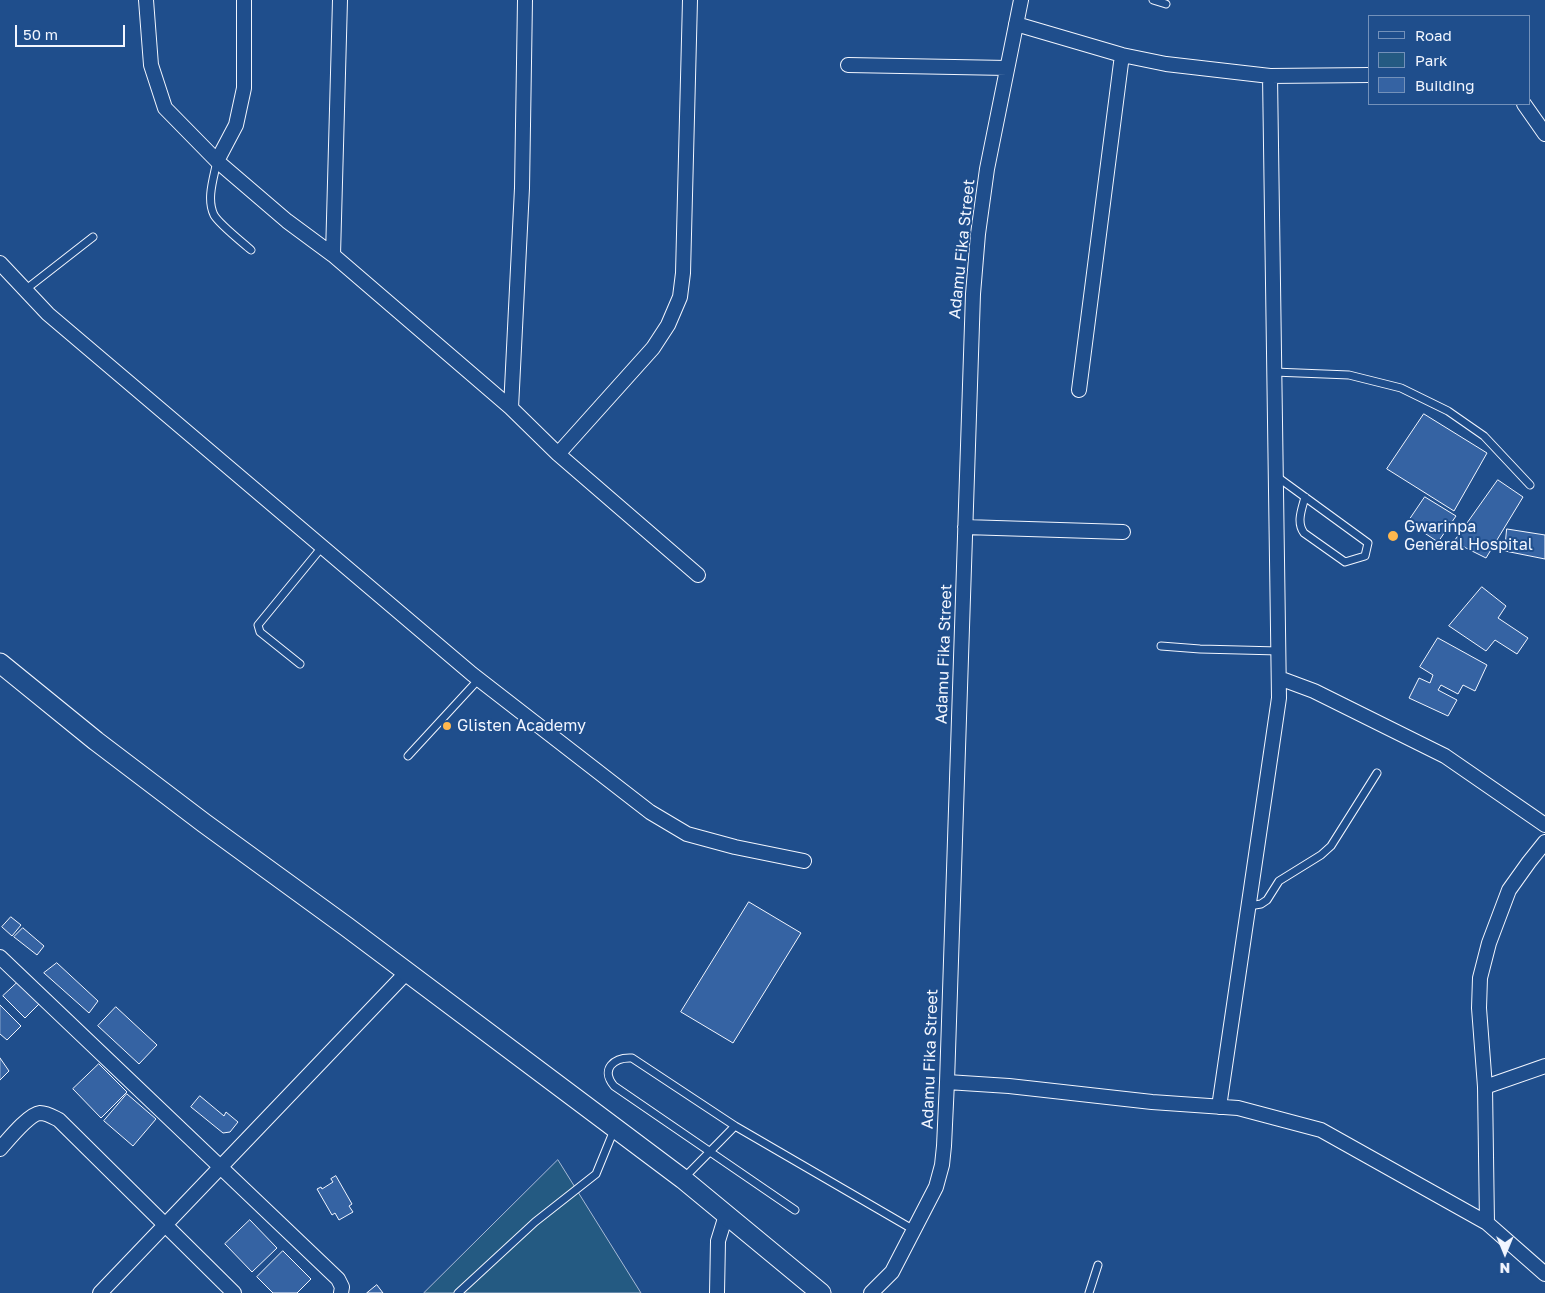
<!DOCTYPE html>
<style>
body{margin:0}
#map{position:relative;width:1545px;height:1293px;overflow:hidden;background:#1f4e8c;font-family:"Golos Text",sans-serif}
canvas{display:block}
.legend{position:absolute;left:1368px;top:15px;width:162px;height:90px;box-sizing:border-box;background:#1f4e8c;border:1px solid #7391ba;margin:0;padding:6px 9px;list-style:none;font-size:15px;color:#f2f6ff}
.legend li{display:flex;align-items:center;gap:10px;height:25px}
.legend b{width:25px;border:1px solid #7391ba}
.north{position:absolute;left:1480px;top:1228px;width:50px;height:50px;-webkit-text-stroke:4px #1f4e8c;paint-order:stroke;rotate:180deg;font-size:14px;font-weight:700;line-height:20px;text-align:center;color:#f2f6ff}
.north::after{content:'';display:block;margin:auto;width:18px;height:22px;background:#f2f6ff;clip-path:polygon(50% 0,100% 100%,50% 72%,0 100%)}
.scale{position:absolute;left:15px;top:25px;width:110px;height:22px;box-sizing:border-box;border:2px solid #f2f6ff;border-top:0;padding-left:6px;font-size:15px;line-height:18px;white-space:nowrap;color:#f2f6ff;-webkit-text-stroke:4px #1f4e8c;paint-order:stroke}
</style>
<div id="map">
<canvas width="1545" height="1293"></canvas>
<ul class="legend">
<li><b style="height:6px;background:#1f4e8c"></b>Road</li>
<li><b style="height:14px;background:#245a82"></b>Park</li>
<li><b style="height:14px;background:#3563a3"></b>Building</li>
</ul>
<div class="north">N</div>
<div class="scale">50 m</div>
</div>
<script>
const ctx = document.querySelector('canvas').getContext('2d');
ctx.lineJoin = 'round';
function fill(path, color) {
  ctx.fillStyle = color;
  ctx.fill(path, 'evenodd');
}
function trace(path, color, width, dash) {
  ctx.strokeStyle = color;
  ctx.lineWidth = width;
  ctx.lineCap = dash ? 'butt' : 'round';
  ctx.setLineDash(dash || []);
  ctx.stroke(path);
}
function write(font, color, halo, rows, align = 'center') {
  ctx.font = font + ' "Golos Text",sans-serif';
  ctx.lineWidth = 4;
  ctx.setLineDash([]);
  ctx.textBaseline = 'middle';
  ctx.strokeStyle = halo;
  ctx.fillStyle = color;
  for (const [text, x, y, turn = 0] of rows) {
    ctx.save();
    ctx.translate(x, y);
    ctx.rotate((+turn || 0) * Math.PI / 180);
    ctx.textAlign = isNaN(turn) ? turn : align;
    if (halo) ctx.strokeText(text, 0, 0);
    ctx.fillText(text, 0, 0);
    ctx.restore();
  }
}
const green = new Path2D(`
 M 558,1160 L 641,1293 L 424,1293 Z`);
const building = new Path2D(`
 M 1424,414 L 1487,453 L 1454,511 L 1387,469 Z
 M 1498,480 L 1523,497 L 1486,558 L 1454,542 Z
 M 1425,497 L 1456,516 L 1438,542 L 1408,522 Z
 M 1507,529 L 1545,535 L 1545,559 L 1505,551 Z
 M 1482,587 L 1506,606 L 1498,618 L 1528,638 L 1517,654 L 1495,640 L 1486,651 L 1449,626 Z
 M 1438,638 L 1487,665 L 1475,691 L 1463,685 L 1458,694 L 1441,685 L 1438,690 L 1457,700 L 1448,716 L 1409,698 L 1419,678 L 1430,683 L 1433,675 L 1420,667 Z
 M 749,902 L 801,933 L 733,1043 L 681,1012 Z
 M 11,917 L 21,925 L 12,936 L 2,927 Z
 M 23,928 L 44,946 L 37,955 L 14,937 Z
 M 57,963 L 98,1001 L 89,1013 L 44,973 Z
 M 18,982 L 39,1004 L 25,1018 L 3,996 Z
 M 0,1005 L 21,1026 L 7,1040 L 0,1034 Z
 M 116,1007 L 157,1045 L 139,1064 L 98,1026 Z
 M 0,1058 L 9,1071 L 0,1080 Z
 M 99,1064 L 127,1092 L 101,1118 L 73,1089 Z
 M 127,1094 L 156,1119 L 133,1146 L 104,1121 Z
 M 200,1096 L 224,1116 L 226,1112 L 238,1122 L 230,1132 L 223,1133 L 191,1107 Z
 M 336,1176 L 352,1204 L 349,1206 L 353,1212 L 339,1220 L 335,1213 L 332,1215 L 317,1189 L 321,1187 L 322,1189 L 333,1182 L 331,1179 Z
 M 250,1220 L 277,1248 L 252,1272 L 225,1244 Z
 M 283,1251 L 311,1279 L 297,1293 L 273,1293 L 257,1277 Z
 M 377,1285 L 383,1293 L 367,1293 Z`);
const lane = new Path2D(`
 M 1153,0 L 1166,4
 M 217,161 C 214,177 206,199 214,215 C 219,224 242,242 251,250
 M 25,290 L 93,237
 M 1274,372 L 1349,375 L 1401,388 L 1448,411 L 1484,436 L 1530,485
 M 1276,476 L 1368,543 L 1365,556 L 1345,562 L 1304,533 C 1296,522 1302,509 1305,497
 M 1161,646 L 1200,649 L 1279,651
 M 300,664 L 260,632 L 258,625 L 322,547
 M 408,756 L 479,679
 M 1249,906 L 1261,904 L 1267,900 L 1279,881 L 1321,855 L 1331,846 L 1377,773
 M 735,1126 L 632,1058 C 614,1057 600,1069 614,1086 L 795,1210
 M 684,1178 L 735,1126 L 914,1230
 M 458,1293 L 535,1222 L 596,1174 L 614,1130
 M 1089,1293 L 1098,1265`);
const street = new Path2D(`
 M 146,0 L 151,65 L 165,108 L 217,161 L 287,221 L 333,255 L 511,408 L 558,454 L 698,575
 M 1016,24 L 1122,55 L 1166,64 L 1270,76 L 1369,75
 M 848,65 L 1007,68
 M 1524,104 L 1545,134
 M 217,161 L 236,125 L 244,88 L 244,0
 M 333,255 L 340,0
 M 0,263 L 48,314 L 472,674 L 650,812 L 687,834 L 735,847 L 804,861
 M 1079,390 L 1122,55
 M 511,408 L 522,188 L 525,0
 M 558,454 L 653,348 L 668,325 L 680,297 L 683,273 L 690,0
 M 965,527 L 1123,532
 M 1279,678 L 1314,691 L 1445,756 L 1545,825
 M 0,957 L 338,1279 L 342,1287 L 341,1293
 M 947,1082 L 1009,1086 L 1152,1102 L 1238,1108 L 1321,1130 L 1487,1223 L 1545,1274
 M 1485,1087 L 1545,1066
 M 1219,1107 L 1279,698 L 1270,76
 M 0,1149 C 8,1140 29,1114 40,1113 C 47,1113 53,1117 59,1120 L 234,1293
 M 1487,1223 L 1485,1087 L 1479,1008 L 1480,978 L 1489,943 L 1509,890 L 1529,862 L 1545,842
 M 100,1293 L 407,972
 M 717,1293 L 718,1241 L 726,1215
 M 871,1293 L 892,1272 L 936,1187 L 942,1165 L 944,1146 L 947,1082 L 973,294 L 978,234 L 987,169 L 1021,0`);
const secondary = new Path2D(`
 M 0,663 L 96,741 L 204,823 L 347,927 L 683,1179 L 821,1293`);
const markers = [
 [1393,536,6,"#ffb74d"],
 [447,726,5,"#ffb74d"]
];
const streetNames = [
 ["Adamu Fika Street",962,249,-84],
 ["Adamu Fika Street",944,654,-88],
 ["Adamu Fika Street",930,1059,-88]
];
const poiNames = [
 ["Gwarinpa",1404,527],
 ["General Hospital",1404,545],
 ["Glisten Academy",457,726]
];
fill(green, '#245a82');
trace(green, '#a8bbd7', 1);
fill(building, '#3563a3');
trace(building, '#f2f6ff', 1);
trace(lane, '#f2f6ff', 9);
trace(street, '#f2f6ff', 16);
trace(secondary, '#f2f6ff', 21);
trace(lane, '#1f4e8c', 7);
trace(street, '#1f4e8c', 14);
trace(secondary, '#1f4e8c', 19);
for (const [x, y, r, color] of markers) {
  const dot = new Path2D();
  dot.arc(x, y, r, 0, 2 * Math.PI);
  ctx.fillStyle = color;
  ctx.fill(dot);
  trace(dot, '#1f4e8c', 2);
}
write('16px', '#f2f6ff', '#1f4e8c', streetNames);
write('16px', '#f2f6ff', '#1f4e8c', poiNames, 'left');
</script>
